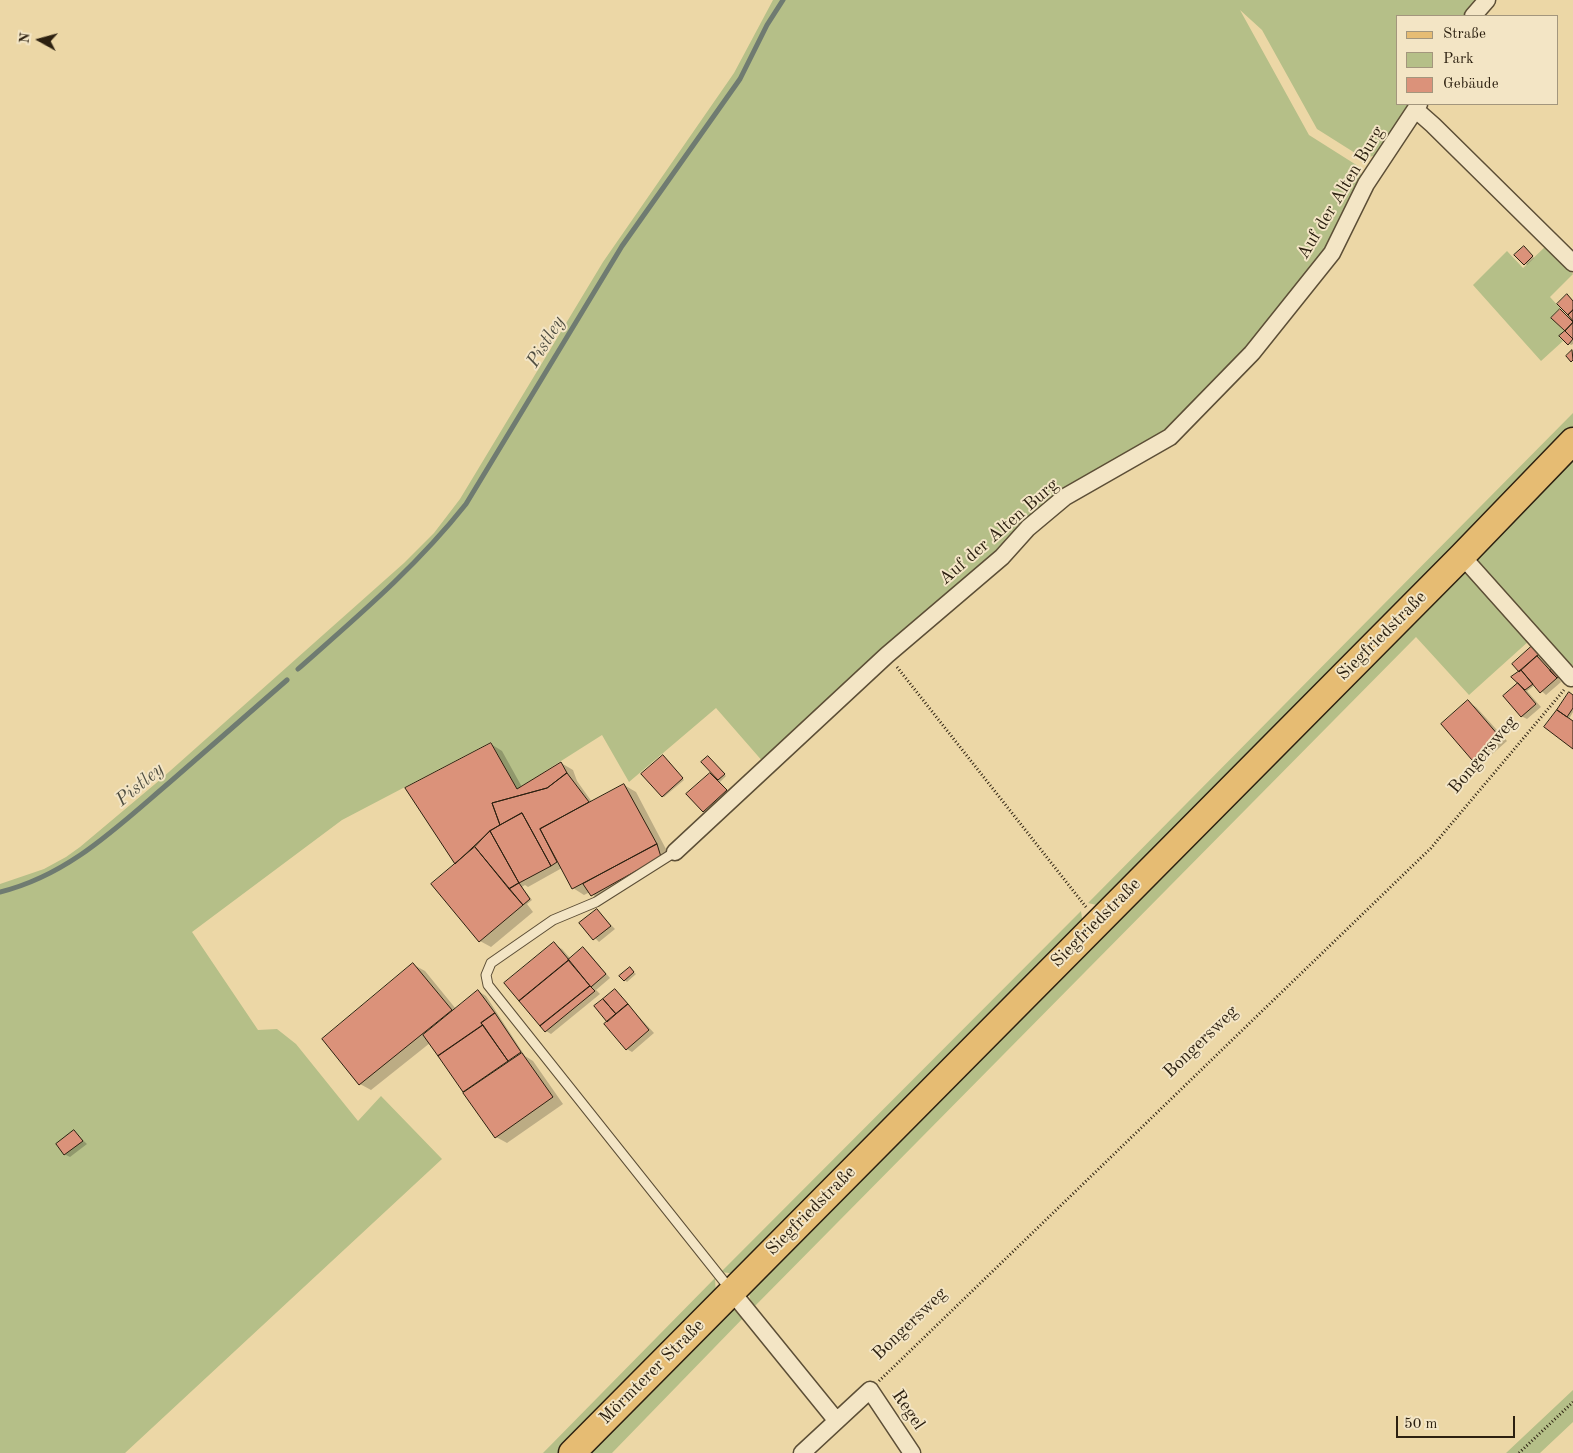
<!DOCTYPE html>
<meta charset="utf-8">
<style>
body{margin:0}
#map{position:relative;width:1573px;height:1453px;overflow:hidden;background:#ecd7a6;font-family:"Old Standard TT",serif}
canvas{display:block}
.legend{position:absolute;left:1396px;top:15px;width:162px;height:90px;box-sizing:border-box;background:#f3e5c5;border:1px solid #a3967d;margin:0;padding:6px 9px;list-style:none;font-size:15px;color:#2c2010}
.legend li{display:flex;align-items:center;gap:10px;height:25px}
.legend b{width:25px;border:1px solid #a3967d}
.north{position:absolute;left:15px;top:15px;width:50px;height:50px;-webkit-text-stroke:4px #f3e5c5;paint-order:stroke;rotate:277deg;font-size:14px;font-weight:700;line-height:20px;text-align:center;color:#2c2010}
.north::after{content:'';display:block;margin:auto;width:18px;height:22px;background:#2c2010;clip-path:polygon(50% 0,100% 100%,50% 72%,0 100%)}
.scale{position:absolute;left:1396px;top:1416px;width:119px;height:22px;box-sizing:border-box;border:2px solid #2c2010;border-top:0;padding-left:6px;font-size:15px;line-height:18px;white-space:nowrap;color:#2c2010;-webkit-text-stroke:4px #f3e5c5;paint-order:stroke}
</style>
<div id="map">
<canvas width="1573" height="1453"></canvas>
<ul class="legend">
<li><b style="height:6px;background:#e6bc73"></b>Straße</li>
<li><b style="height:14px;background:#b5bf88"></b>Park</li>
<li><b style="height:14px;background:#db927a"></b>Gebäude</li>
</ul>
<div class="north">N</div>
<div class="scale">50 m</div>
</div>
<script>
const ctx = document.querySelector('canvas').getContext('2d');
ctx.lineJoin = 'round';
function fill(path, color) {
  ctx.fillStyle = color;
  ctx.fill(path, 'evenodd');
}
function trace(path, color, width, dash) {
  ctx.strokeStyle = color;
  ctx.lineWidth = width;
  ctx.lineCap = dash ? 'butt' : 'round';
  ctx.setLineDash(dash || []);
  ctx.stroke(path);
}
function write(font, color, halo, rows, align = 'center') {
  ctx.font = font + ' "Old Standard TT",serif';
  ctx.lineWidth = 4;
  ctx.setLineDash([]);
  ctx.textBaseline = 'middle';
  ctx.strokeStyle = halo;
  ctx.fillStyle = color;
  for (const [text, x, y, turn = 0] of rows) {
    ctx.save();
    ctx.translate(x, y);
    ctx.rotate((+turn || 0) * Math.PI / 180);
    ctx.textAlign = isNaN(turn) ? turn : align;
    if (halo) ctx.strokeText(text, 0, 0);
    ctx.fillText(text, 0, 0);
    ctx.restore();
  }
}
const green = new Path2D(`
 M 773,0 L 1482,0 L 1469,16 L 1397,16 L 1397,104 L 1413,104 L 1379,155 L 1363,158 L 1317,129 L 1262,30 L 1240,10 L 1309,135 L 1358,166 L 1363,181 L 1328,250 L 1294,297 L 1168,432 L 1063,493 L 764,763 L 716,708 L 629,782 L 602,735 L 517,789 L 491,742 L 342,820 L 192,932 L 258,1030 L 277,1029 L 296,1044 L 358,1121 L 381,1096 L 442,1159 L 125,1453 L 0,1453 L 0,884 L 44,869 L 66,857 L 80,847 L 161,779 L 404,563 L 434,533 L 460,499 L 603,262 L 734,73 Z
 M 1547,245 L 1573,274 L 1550,297 L 1560,308 L 1551,317 L 1564,331 L 1559,337 L 1563,341 L 1541,361 L 1473,285 L 1507,251 L 1523,268 Z
 M 1573,413 L 1573,428 L 1101,906 L 1088,903 Z
 M 1573,453 L 1573,665 L 1564,665 L 1481,571 L 1476,549 Z
 M 1460,569 L 1475,577 L 1530,640 L 1469,695 L 1416,637 L 752,1309 L 748,1288 Z
 M 1081,911 L 1083,925 L 737,1274 L 721,1272 Z
 M 715,1278 L 716,1295 L 560,1453 L 543,1453 Z
 M 730,1307 L 747,1314 L 612,1453 L 585,1453 Z
 M 1573,1390 L 1573,1422 L 1540,1453 L 1506,1453 Z`);
const shadow = new Path2D(`
 M 1526,249 L 1534,258 L 1527,265 L 1516,255 Z
 M 1562,312 L 1573,323 L 1573,344 L 1571,345 L 1561,336 L 1567,331 L 1553,318 Z
 M 1532,648 L 1544,658 L 1542,659 L 1552,671 L 1562,677 L 1559,679 L 1561,682 L 1546,695 L 1535,685 L 1527,691 L 1541,707 L 1527,719 L 1521,716 L 1520,672 Z
 M 1573,696 L 1573,712 L 1569,719 L 1573,722 L 1573,747 L 1546,727 Z
 M 1468,702 L 1476,707 L 1507,741 L 1481,764 L 1473,759 L 1443,725 Z
 M 491,744 L 502,751 L 522,787 L 561,763 L 573,770 L 577,781 L 592,802 L 624,785 L 636,792 L 667,851 L 665,852 L 668,862 L 600,900 L 590,892 L 584,895 L 573,888 L 562,868 L 528,887 L 525,885 L 522,887 L 532,900 L 527,904 L 533,912 L 491,947 L 480,941 L 457,864 L 406,788 Z
 M 708,757 L 726,776 L 720,782 L 731,794 L 709,814 L 703,811 L 710,774 L 716,778 Z
 M 665,758 L 684,780 L 664,797 L 662,796 Z
 M 597,911 L 615,929 L 599,942 L 581,924 Z
 M 554,944 L 562,949 L 571,959 L 583,949 L 588,952 L 610,978 L 596,990 L 600,994 L 551,1034 L 546,1031 L 506,983 Z
 M 414,965 L 425,971 L 456,1009 L 478,991 L 486,996 L 525,1056 L 533,1061 L 563,1104 L 507,1143 L 496,1137 L 430,1043 L 371,1090 L 360,1084 Z
 M 630,969 L 636,974 L 627,982 L 621,976 Z
 M 630,1007 L 654,1033 L 632,1052 L 627,1049 Z
 M 74,1132 L 87,1144 L 70,1157 L 64,1154 Z`);
const stream = new Path2D(`
 M 298,669 C 358,616 416,567 466,504 L 622,246 L 740,79 L 767,25 L 783,0
 M 0,892 C 69,875 117,827 170,782 C 209,748 248,714 287,680`);
const building = new Path2D(`
 M 1524,246 L 1533,256 L 1524,265 L 1514,255 Z
 M 1567,294 L 1573,301 L 1573,310 L 1568,315 L 1557,304 Z
 M 1560,309 L 1573,322 L 1565,331 L 1551,318 Z
 M 1573,310 L 1573,321 L 1568,315 Z
 M 1573,323 L 1573,339 L 1565,331 Z
 M 1565,331 L 1573,339 L 1568,345 L 1559,336 Z
 M 1572,350 L 1573,360 L 1571,362 L 1566,356 Z
 M 1532,646 L 1539,654 L 1519,672 L 1512,664 Z
 M 1537,656 L 1557,678 L 1540,693 L 1521,670 Z
 M 1554,667 L 1561,675 L 1557,678 L 1550,671 Z
 M 1521,670 L 1533,684 L 1525,690 L 1511,677 Z
 M 1518,683 L 1536,704 L 1521,717 L 1503,696 Z
 M 1569,692 L 1573,695 L 1573,708 L 1567,717 L 1557,710 Z
 M 1468,700 L 1499,736 L 1472,760 L 1441,724 Z
 M 1557,710 L 1573,721 L 1573,749 L 1544,727 Z
 M 491,743 L 517,789 L 561,762 L 567,773 L 547,788 L 492,803 L 500,825 L 490,831 L 455,864 L 405,788 Z
 M 663,755 L 683,778 L 662,797 L 641,774 Z
 M 708,756 L 725,774 L 718,780 L 701,762 Z
 M 567,773 L 589,802 L 540,829 L 557,862 L 551,866 L 522,813 L 500,825 L 492,803 L 547,788 Z
 M 710,773 L 727,790 L 703,812 L 686,794 Z
 M 624,784 L 657,844 L 572,889 L 540,829 Z
 M 522,813 L 551,866 L 519,883 L 490,831 Z
 M 490,831 L 519,883 L 509,889 L 475,847 Z
 M 657,844 L 661,857 L 591,896 L 583,884 Z
 M 475,847 L 523,905 L 479,942 L 431,884 Z
 M 519,883 L 530,899 L 523,905 L 509,889 Z
 M 597,909 L 611,926 L 593,940 L 579,923 Z
 M 554,942 L 569,960 L 519,1001 L 504,983 Z
 M 583,947 L 606,974 L 591,987 L 568,960 Z
 M 569,960 L 590,986 L 540,1026 L 519,1001 Z
 M 413,963 L 452,1010 L 359,1085 L 322,1039 Z
 M 630,967 L 634,972 L 624,981 L 619,976 Z
 M 590,986 L 595,991 L 545,1032 L 540,1026 Z
 M 615,989 L 628,1004 L 616,1014 L 603,999 Z
 M 478,990 L 495,1013 L 481,1023 L 483,1025 L 438,1056 L 423,1035 Z
 M 603,999 L 616,1014 L 607,1022 L 594,1006 Z
 M 628,1004 L 649,1030 L 626,1050 L 604,1024 Z
 M 495,1013 L 521,1052 L 508,1061 L 481,1023 Z
 M 483,1025 L 508,1061 L 463,1092 L 438,1056 Z
 M 522,1053 L 553,1097 L 495,1138 L 463,1093 Z
 M 74,1130 L 83,1141 L 64,1155 L 56,1144 Z`);
const path = new Path2D(`
 M 897,667 L 1086,907
 M 879,1381 L 1431,848 L 1564,690
 M 1519,1453 L 1573,1402`);
const lane = new Path2D(`
 M 675,852 L 596,902 L 553,920 L 491,963 L 486,975 L 488,985 L 730,1289`);
const street = new Path2D(`
 M 1473,16 L 1487,0
 M 1416,110 L 1433,125 L 1573,263
 M 1462,556 L 1571,678
 M 675,852 L 887,655 L 1002,557 L 1028,528 L 1065,497 L 1170,437 L 1252,353 L 1332,253 L 1366,184 L 1419,104
 M 732,1292 L 836,1420
 M 802,1453 L 870,1390 L 912,1453`);
const primary = new Path2D(`
 M 572,1453 L 1462,556 L 1573,441`);
const streetNames = [
 ["Auf der Alten Burg",1341,193,-59],
 ["Auf der Alten Burg",999,532,-41],
 ["Siegfriedstraße",1382,636,-45],
 ["Bongersweg",1483,755,-50],
 ["Siegfriedstraße",1096,923,-45],
 ["Bongersweg",1201,1042,-44],
 ["Siegfriedstraße",811,1211,-45],
 ["Bongersweg",910,1324,-44],
 ["Mörmterer Straße",652,1372,-45],
 ["Regel",908,1410,56]
];
const waterNames = [
 ["Pistley",546,342,-59],
 ["Pistley",140,785,-40]
];
fill(green, '#b5bf88');
fill(shadow, '#0003');
trace(stream, '#6f7b71', 5);
fill(building, '#db927a');
trace(building, '#2c2010', 1);
trace(lane, '#5c4e36', 11);
trace(street, '#5c4e36', 19);
trace(primary, '#2c2010', 29);
trace(path, '#2c2010', 3, [1, 2.5]);
trace(lane, '#f3e5c5', 9);
trace(street, '#f3e5c5', 16);
trace(primary, '#e6bc73', 26);
write('18px', '#2c2010', '#f3e5c5', streetNames);
write('italic 19px', '#4e4d40', '#f3e5c5', waterNames);
</script>
